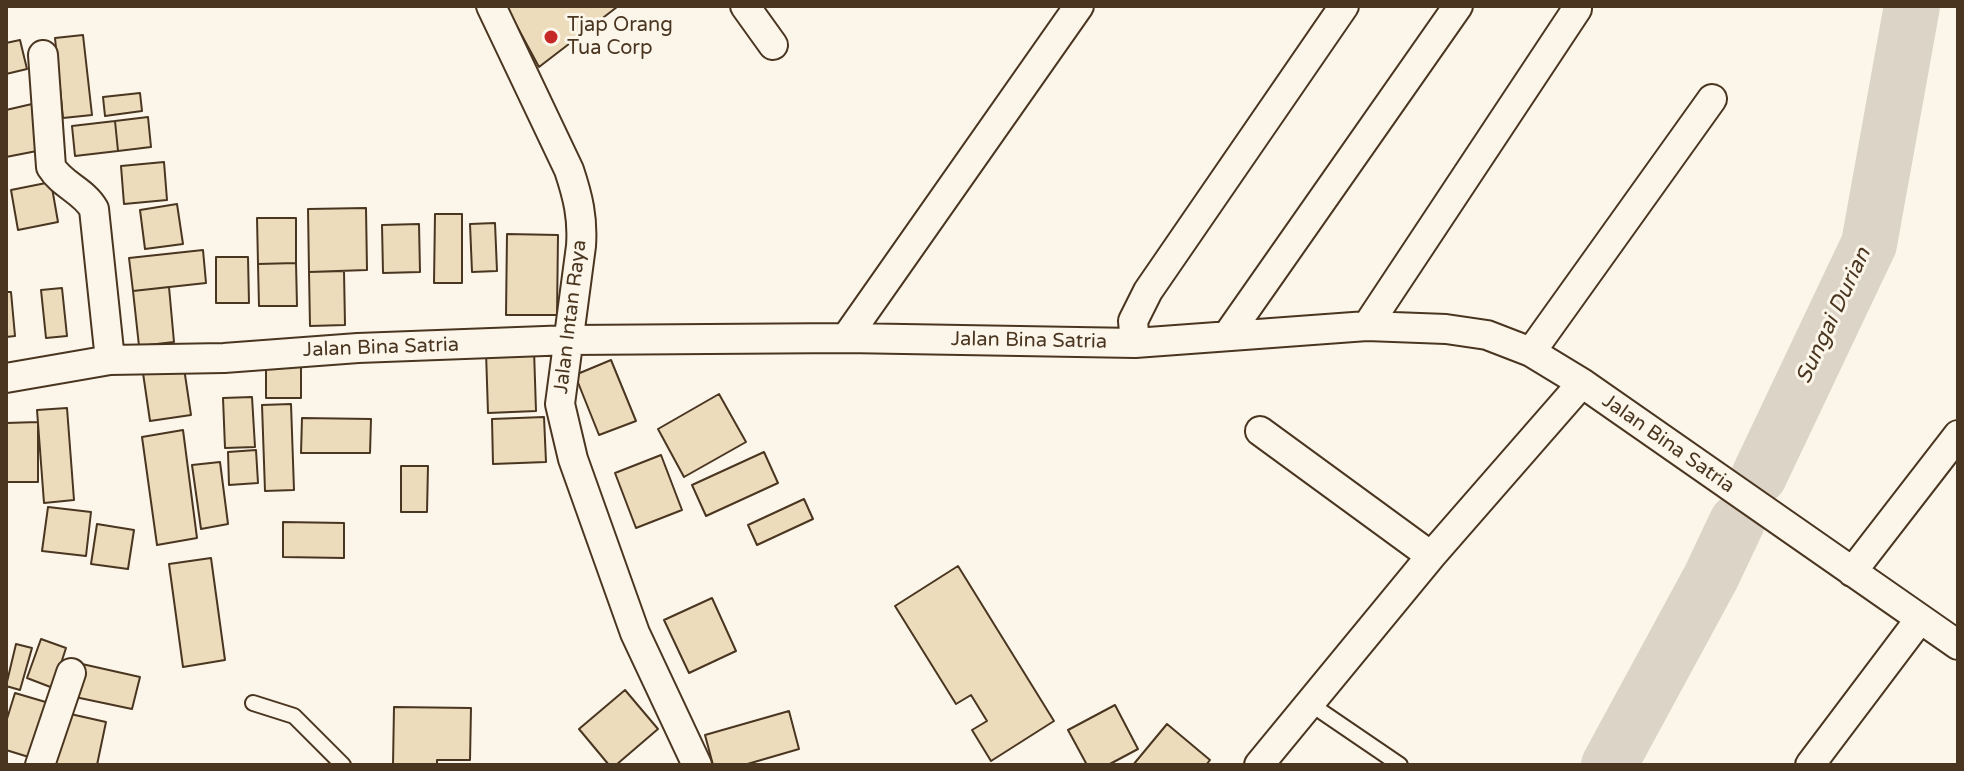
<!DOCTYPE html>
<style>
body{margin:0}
#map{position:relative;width:1964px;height:771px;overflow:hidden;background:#fbf6e9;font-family:"Varela Round",sans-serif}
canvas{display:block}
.frame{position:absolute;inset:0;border:8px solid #4a3520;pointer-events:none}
</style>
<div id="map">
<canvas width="1964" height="771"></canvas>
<div class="frame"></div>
</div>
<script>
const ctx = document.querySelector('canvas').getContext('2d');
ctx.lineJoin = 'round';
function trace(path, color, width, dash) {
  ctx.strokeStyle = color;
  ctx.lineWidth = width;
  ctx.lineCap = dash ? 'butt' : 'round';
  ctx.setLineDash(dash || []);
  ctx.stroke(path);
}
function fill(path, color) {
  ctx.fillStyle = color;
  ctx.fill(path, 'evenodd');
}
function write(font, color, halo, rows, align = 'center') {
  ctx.font = font + ' "Varela Round",sans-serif';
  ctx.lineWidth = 6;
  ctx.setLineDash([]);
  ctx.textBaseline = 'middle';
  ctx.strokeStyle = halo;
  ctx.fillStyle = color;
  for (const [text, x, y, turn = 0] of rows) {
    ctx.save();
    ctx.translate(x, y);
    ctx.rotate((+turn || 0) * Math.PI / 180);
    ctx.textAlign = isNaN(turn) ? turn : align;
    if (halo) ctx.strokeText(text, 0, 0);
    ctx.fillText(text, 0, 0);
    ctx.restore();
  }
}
const river = new Path2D(`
 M 1759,476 L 1869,244 L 1912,6
 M 1609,765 L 1711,577 L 1737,522`);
const building = new Path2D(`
 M 506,6 L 617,6 L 617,7 L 539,67 Z
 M 83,35 L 92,115 L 63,118 L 55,38 Z
 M 20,40 L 27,69 L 6,74 L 6,43 Z
 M 140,93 L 142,111 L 105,116 L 103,97 Z
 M 32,104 L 42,150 L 6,157 L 6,110 Z
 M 148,117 L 151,147 L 118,151 L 115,121 Z
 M 115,121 L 118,151 L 75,156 L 72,126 Z
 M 164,162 L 167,200 L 124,204 L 121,166 Z
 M 51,182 L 58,222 L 18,230 L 11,190 Z
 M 177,204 L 183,244 L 145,249 L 140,210 Z
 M 366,208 L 367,270 L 309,272 L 308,209 Z
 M 435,214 L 462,214 L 462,283 L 434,283 Z
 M 257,218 L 296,218 L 296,263 L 258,264 Z
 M 495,223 L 497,271 L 472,272 L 470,224 Z
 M 419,224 L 420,272 L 383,273 L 382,225 Z
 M 507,234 L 558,235 L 557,315 L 506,315 Z
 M 203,250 L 206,283 L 133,291 L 129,258 Z
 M 216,257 L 248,257 L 249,303 L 216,303 Z
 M 296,263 L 297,306 L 259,306 L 258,264 Z
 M 344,271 L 345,325 L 310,326 L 309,272 Z
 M 169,287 L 174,342 L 139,346 L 133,291 Z
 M 62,288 L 67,336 L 46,338 L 41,290 Z
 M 6,292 L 11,292 L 15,336 L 6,337 Z
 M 534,350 L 536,411 L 488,413 L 486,352 Z
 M 611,360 L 636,421 L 599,435 L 575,375 Z
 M 266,364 L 301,364 L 301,398 L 266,398 Z
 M 184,368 L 191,415 L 150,421 L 143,373 Z
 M 719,394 L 746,442 L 684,477 L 658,429 Z
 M 252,397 L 255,447 L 225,448 L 223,398 Z
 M 291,404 L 294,490 L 265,491 L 262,405 Z
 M 67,408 L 74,500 L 44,503 L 37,410 Z
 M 544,417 L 546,462 L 493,464 L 492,419 Z
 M 302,418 L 371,419 L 370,453 L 301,453 Z
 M 38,422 L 38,482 L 6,482 L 6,423 Z
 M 183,430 L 197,538 L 157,545 L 142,437 Z
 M 256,450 L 258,483 L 229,485 L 228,452 Z
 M 764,452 L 778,483 L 706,516 L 692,485 Z
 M 661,455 L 682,510 L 636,528 L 615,473 Z
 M 220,462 L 228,524 L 201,529 L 192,465 Z
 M 401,466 L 428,466 L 427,512 L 401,512 Z
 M 804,499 L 813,519 L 757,545 L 748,525 Z
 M 48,507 L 91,512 L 86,556 L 42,551 Z
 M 283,522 L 344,523 L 344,558 L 283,557 Z
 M 97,524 L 134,530 L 128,569 L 91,564 Z
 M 211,558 L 225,660 L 183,667 L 169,564 Z
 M 958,566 L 1054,721 L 991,761 L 972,730 L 987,721 L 971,695 L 956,704 L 895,606 Z
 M 712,598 L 736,651 L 689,673 L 664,620 Z
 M 41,639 L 66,648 L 53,688 L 27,678 Z
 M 16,644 L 32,648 L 20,690 L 6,686 Z
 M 82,664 L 140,677 L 132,709 L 75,697 Z
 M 625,690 L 658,729 L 616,765 L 609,765 L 579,729 Z
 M 15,693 L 49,703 L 32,758 L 6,750 L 6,722 Z
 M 1115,705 L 1138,749 L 1108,765 L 1087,765 L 1068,730 Z
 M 394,707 L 471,708 L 470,760 L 437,760 L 437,765 L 393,765 Z
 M 789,711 L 799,749 L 744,765 L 713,765 L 705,735 Z
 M 66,713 L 106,722 L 97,765 L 54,765 Z
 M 1167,724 L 1210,760 L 1206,765 L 1133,765 Z`);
const lane = new Path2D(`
 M 253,703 L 294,716 L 343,765
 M 1309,703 L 1400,765`);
const street = new Path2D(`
 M 491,6 L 569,170 C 578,197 583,218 581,246 L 560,404 L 573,459 L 635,633 L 697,765
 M 745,6 L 773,45
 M 43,55 L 51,167 C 62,185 84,191 94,209 L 110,360
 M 1367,326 L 1577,9
 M 1227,336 L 1458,6
 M 846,338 L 1079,6
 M 1135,343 L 1133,321 L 1148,291 L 1344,6
 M 1531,352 L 1712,99
 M 6,378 L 110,360 L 224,358 L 358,348 L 571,340 L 846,338 L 1135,343 L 1367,326 L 1446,329 L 1487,335 L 1531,352 L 1582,383 L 1958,645
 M 1260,431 L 1431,556
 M 1852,572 L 1958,435
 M 40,765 L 71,673
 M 1259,765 L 1431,556 L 1582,383
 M 1810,765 L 1920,619`);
const markers = [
 [551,37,8,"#c62828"]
];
const poiNames = [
 ["Tjap Orang",567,26],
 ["Tua Corp",567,49]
];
const streetNames = [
 ["Jalan Intan Raya",571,317,-83],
 ["Jalan Bina Satria",1029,341,1],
 ["Jalan Bina Satria",381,348,-2],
 ["Jalan Bina Satria",1668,444,35]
];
const waterNames = [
 ["Sungai Durian",1834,316,-65]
];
trace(river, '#dcd4c6', 56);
fill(building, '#ecdcbc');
trace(building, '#4a3520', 2);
trace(lane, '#4a3520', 18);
trace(street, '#4a3520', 32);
trace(lane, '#fbf6e9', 14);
trace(street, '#fbf6e9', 28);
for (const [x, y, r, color] of markers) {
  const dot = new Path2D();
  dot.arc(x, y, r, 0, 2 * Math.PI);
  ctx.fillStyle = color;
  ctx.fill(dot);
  trace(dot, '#fbf6e9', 3);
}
write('20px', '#4a3520', '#fbf6e9', poiNames, 'left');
write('20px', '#4a3520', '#fbf6e9', streetNames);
write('italic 22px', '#4a3520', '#fbf6e9', waterNames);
</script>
